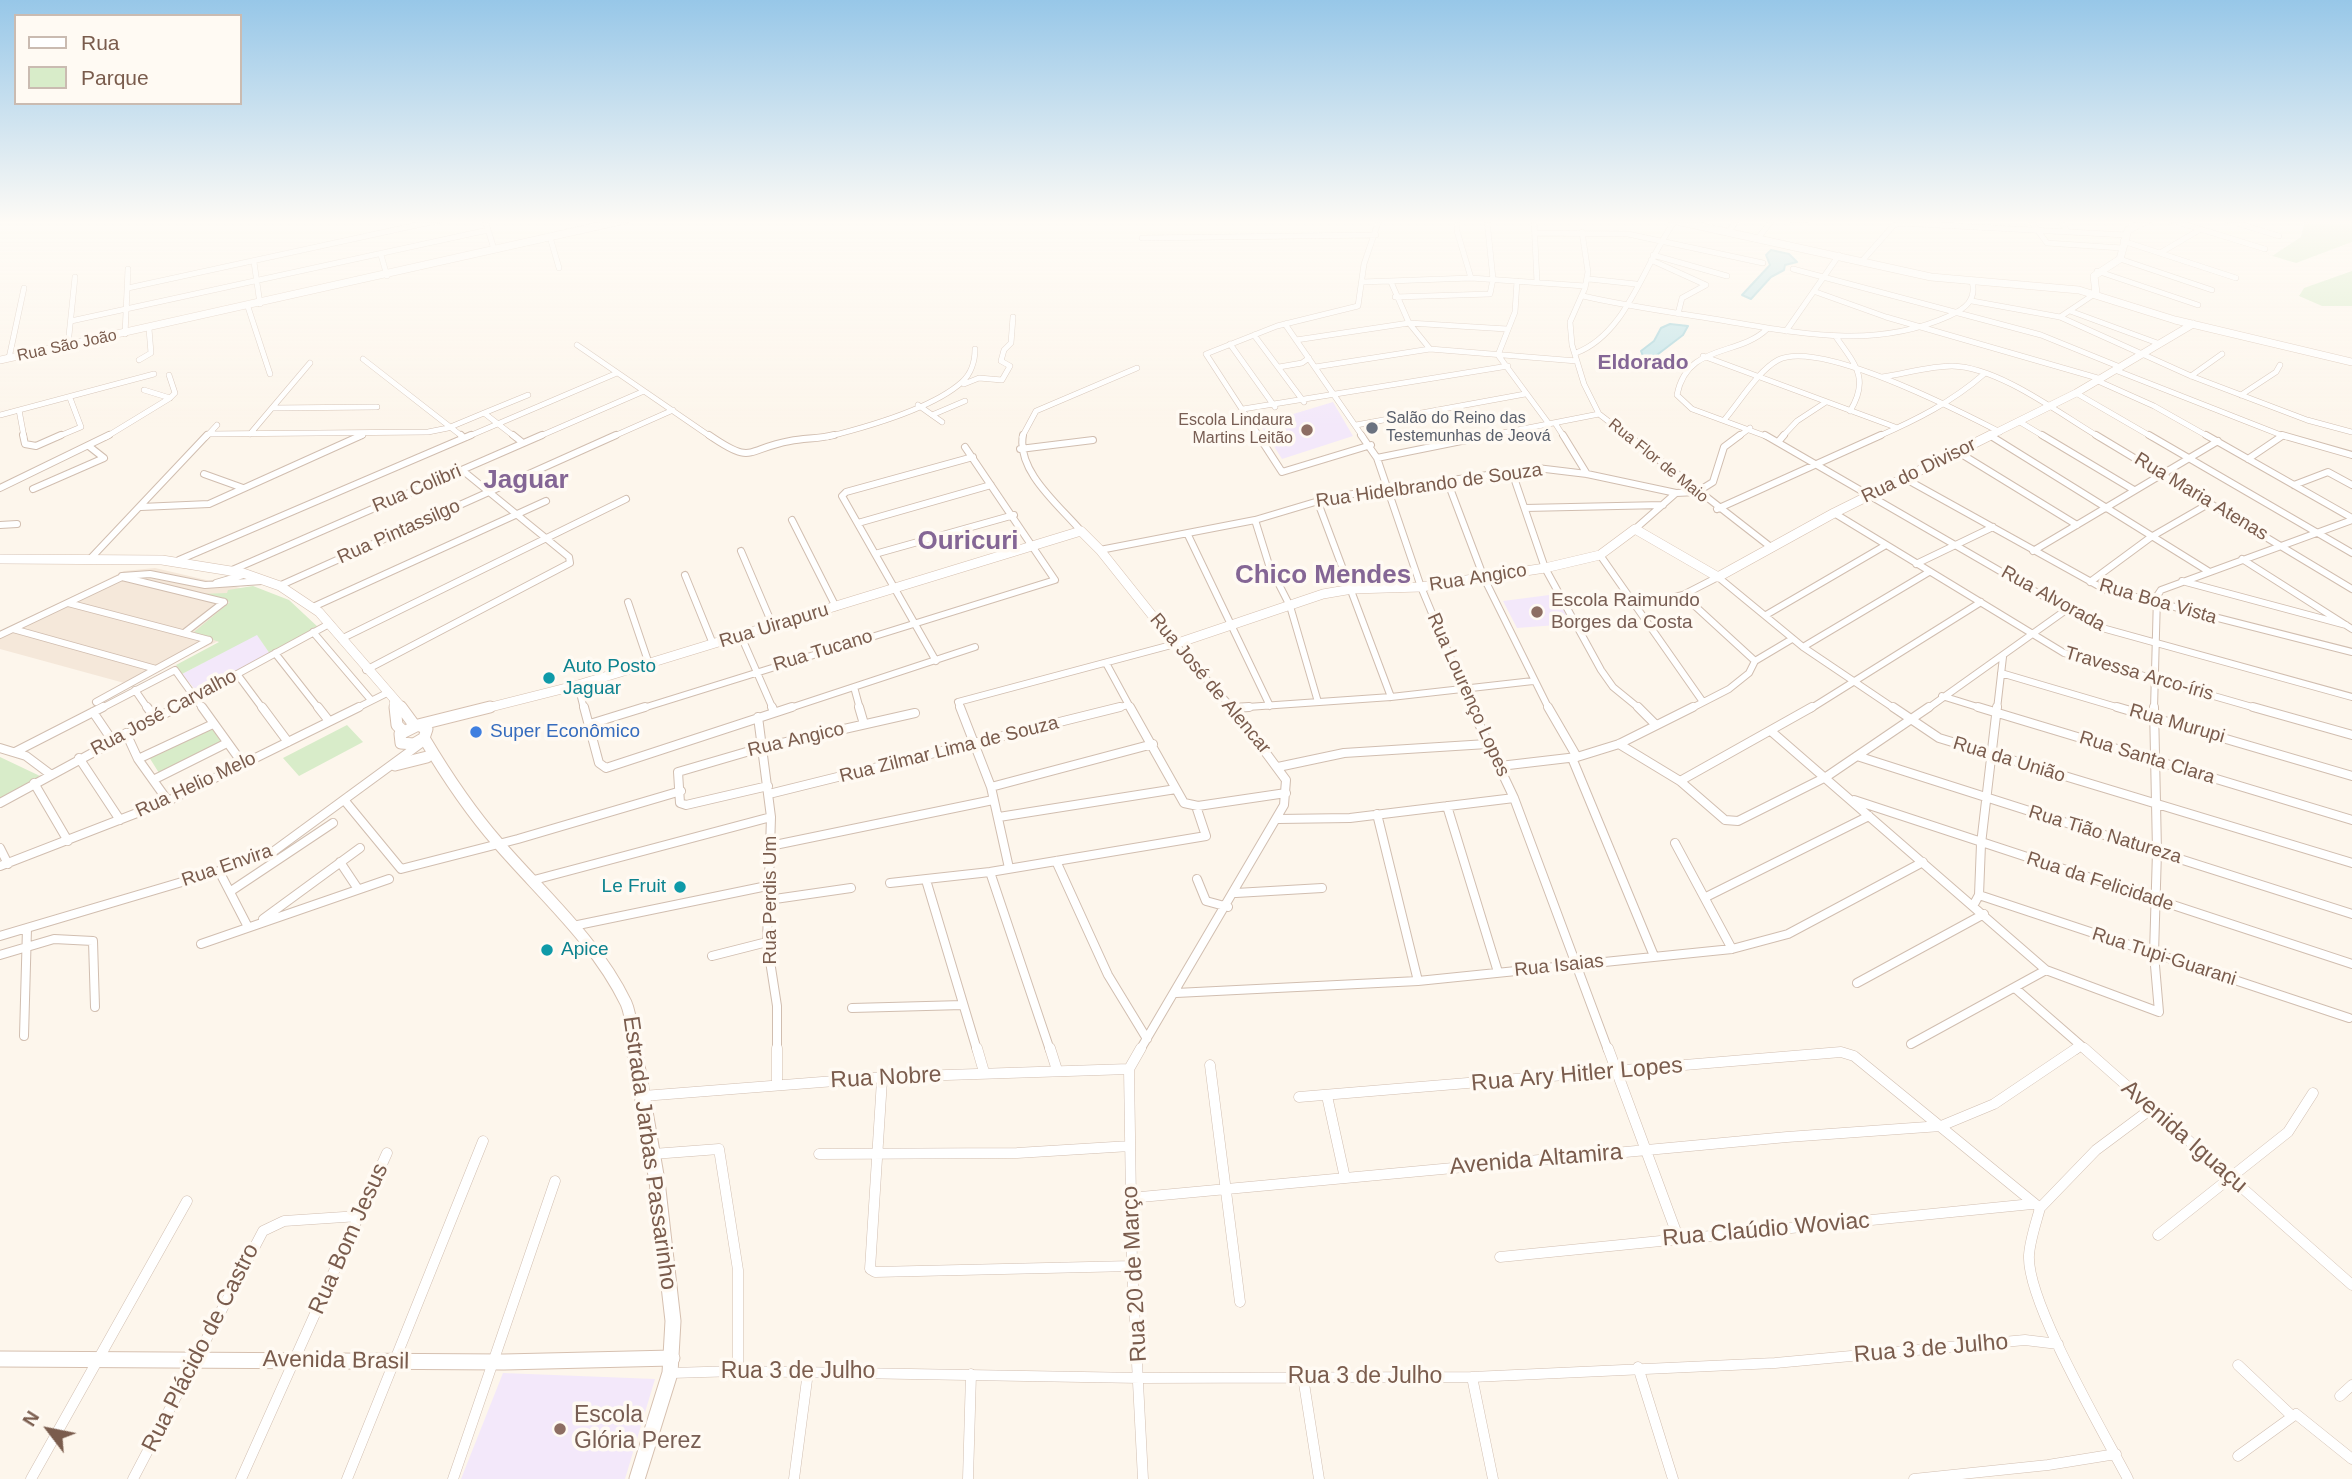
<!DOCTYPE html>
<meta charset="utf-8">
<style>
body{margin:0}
#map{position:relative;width:2352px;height:1479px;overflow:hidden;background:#fdf6ec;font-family:Helvetica,sans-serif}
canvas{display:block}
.legend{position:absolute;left:14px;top:14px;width:228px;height:91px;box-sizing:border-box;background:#fffaf3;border:2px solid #cabbb1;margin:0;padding:9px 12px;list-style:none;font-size:21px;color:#7a5c4d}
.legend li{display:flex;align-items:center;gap:14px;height:35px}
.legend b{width:35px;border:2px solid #cabbb1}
.north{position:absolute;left:14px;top:1395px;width:70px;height:70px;-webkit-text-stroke:5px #fffaf3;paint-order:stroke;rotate:302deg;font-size:19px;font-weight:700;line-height:28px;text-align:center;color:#7a5c4d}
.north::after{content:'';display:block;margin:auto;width:24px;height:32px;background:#7a5c4d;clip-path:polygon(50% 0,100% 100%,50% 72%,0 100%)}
</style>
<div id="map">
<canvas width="2352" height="1479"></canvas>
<ul class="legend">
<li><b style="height:9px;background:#fff"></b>Rua</li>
<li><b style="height:19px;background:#d8ecc9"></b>Parque</li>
</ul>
<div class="north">N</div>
</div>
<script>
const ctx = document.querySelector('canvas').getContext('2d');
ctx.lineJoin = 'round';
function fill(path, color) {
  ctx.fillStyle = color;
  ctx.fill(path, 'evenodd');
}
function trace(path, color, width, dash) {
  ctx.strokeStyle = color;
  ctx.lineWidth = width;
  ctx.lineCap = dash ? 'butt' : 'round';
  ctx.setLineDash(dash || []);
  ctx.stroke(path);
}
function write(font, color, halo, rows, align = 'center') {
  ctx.font = font + ' Helvetica,sans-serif';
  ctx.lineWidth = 7;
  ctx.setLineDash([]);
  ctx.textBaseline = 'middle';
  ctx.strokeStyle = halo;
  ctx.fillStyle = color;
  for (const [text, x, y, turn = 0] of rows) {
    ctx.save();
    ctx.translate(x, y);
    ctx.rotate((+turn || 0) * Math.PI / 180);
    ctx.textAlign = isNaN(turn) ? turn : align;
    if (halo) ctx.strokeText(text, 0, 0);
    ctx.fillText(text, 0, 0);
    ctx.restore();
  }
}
const residential = new Path2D(`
 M 155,568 L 249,590 L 256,623 L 128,684 L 0,649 L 0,632 L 124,571 Z`);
const education = new Path2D(`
 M 1333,402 L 1353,436 L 1282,459 L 1260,424 Z
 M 1557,594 L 1570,624 L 1517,628 L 1503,601 Z
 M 257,634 L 270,654 L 199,694 L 182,674 Z
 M 503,1373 L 655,1379 L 625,1479 L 461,1479 Z`);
const green = new Path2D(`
 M 2305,220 L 2352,220 L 2352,242 L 2296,263 L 2256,251 L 2272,256 L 2301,237 Z
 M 2352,271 L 2352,306 L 2322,306 L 2299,296 L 2304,288 Z
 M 253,586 L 289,600 L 319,628 L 270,654 L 257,635 L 182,674 L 176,665 L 219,642 L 194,632 L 230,602 L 200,594 L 227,593 L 228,590 Z
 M 347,725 L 363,742 L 299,776 L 283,758 Z
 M 211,727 L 222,743 L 159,773 L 149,757 Z
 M 0,757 L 40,776 L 0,800 Z`);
const water = new Path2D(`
 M 1771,250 L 1789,254 L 1797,262 L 1785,265 L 1784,270 L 1771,277 L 1751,299 L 1742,295 L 1770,265 L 1766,255 Z
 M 1670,324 L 1688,326 L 1683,335 L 1649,361 L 1645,361 L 1641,351 L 1654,341 L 1661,328 Z`);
const streetFar3 = new Path2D(`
 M 485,220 L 494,249
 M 1457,220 L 1457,231 L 1471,278
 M 1534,220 L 1537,282
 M 1792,220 L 1806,220
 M 2030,220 L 2047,243 L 2122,248
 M 2059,220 L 2068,232
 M 2171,220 L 2265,249
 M 2227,220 L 2279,236
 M 1729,231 L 1737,220
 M 1582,232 L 1588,272 L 1585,288 L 1570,322 L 1572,345 L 1584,384 L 1599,414 L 1629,437
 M 1535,233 L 1628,234 L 1763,263
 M 550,237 L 559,268
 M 1759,237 L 1772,220
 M 1142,238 L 1376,235
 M 2123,241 L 2236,278
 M 2160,253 L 2201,229
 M 381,255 L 387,276
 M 1653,255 L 1727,276
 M 2120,259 L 2212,290
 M 1651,260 L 1706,285 L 1682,298 L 1678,314
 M 1862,261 L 1893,226 L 1900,223 L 2126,235
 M 254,262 L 260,304
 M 1793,269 L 2041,335 L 2120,367
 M 2097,271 L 2198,305
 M 1589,279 L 1636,284
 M 1517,281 L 1515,312 L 1498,355 L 1549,424
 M 1362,282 L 1471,278 L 1585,286
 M 1391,282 L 1409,323 L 1430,349
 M 128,288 L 440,220
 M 1816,292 L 1886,317 L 2101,379
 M 1583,296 C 1626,306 1670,312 1714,319 C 1794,332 1872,351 1949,316 C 1965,309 1977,300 1972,281
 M 1395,297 L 1490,294 L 1493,279 L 1487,220
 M 1972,301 L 2060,317 L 2191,376 L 2307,420 L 2352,432
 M 248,307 L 270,374
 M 2070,311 L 2160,344
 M 2060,317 L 2096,293
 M 71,321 L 488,230
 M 1285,324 L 1363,437
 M 1767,329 C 1738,357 1687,343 1677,395 L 1692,409 L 1768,437
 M 1786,331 L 1839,255
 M 125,334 L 128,269
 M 1254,335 L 1304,402
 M 1836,337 C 1855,364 1870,379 1850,411
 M 1296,340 L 1409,323 L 1507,329
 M 1230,344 L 1275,407
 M 68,345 L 75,277
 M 577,345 L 711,437
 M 1576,353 C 1628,333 1643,264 1675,221
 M 1703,356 L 1895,427
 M 9,358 L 24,288
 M 363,359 L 463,437
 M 139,360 L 151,353 L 149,329
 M 1279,367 L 1302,363 L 1309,358
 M 1315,367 L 1430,349 L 1577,361
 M 2115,370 L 2286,437
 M 169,375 L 175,393 L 170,398
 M 2191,376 L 2222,354
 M 1882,377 C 1904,374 1930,366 1952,366 C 1999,367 2060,414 2099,437
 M 2098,381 L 2154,406 L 2209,437
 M 964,384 L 979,378 L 1002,380 L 1010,366 L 1001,361 L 1004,350 L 1011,343 L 1013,317
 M 144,390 L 170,398
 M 2076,393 L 2152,437
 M 2241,395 L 2276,372 L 2280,365
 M 918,405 L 942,422
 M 272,408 L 377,407
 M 1243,409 L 1508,366
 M 19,410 L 24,437
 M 484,413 L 528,395
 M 0,415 L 154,374
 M 932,415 L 965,401
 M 1725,419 C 1740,401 1759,370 1778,360 C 1820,339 1959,411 2000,432
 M 2020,422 L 2045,437
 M 1555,423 L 1564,437
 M 1356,425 L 1525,394
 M 208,434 L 428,432 L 448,428 L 484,413 L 515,437
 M 250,434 L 310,363
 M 57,437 L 81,427 L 70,398
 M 106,437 L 170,398
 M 206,437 L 217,425
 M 358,437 L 363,435
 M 467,437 L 617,373
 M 538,437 L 644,391
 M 612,437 L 673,410
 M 827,437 C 867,427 932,409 962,382 C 971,374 975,361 975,349
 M 1022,437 L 1036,411 L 1137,368
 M 1260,437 L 1206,354 L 1277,326 L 1358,306 L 1364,264 L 1379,220
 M 1482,437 L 1599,414
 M 1738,437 L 1750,428
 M 1782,437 L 1797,421 L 1826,402
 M 1877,437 C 1916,420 1952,402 1984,374`);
const streetFar2 = new Path2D(`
 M 23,435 L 25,444 L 36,446 L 61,435
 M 461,435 L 464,438
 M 513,435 L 523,443
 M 709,435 C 754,466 745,449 790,441 C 805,438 819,439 834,435
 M 1023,435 C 1016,471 1060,506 1081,531
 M 1258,435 L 1282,472 L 1371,445
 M 1361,435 L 1377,458 L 1421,587 L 1472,709
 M 1563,435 L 1587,474
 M 1627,435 L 1772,548
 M 1765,435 L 2095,626 L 2352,697
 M 2042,435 L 2134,490
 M 2096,435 L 2352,589
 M 2149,435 L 2352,553
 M 2206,435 L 2352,518
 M 2282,435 L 2352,455
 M 1991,436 L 2208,571
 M 1778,442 L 1784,435
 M 1020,449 L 1093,440
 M 1958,452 L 2077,525
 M 1377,458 L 1491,435
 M 2248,459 L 2282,436
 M 1512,472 L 1545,568 L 1601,670 L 1613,687 L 1640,709
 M 204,474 L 243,488
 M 1904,478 L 2104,589 L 2352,652
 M 1448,483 L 1484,578 L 1549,709
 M 2294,485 L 2328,472 L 2352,485
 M 0,488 L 109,435
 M 33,489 L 104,458 L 90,447
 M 1317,500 L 1391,697
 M 141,507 L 209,504 L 362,435
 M 1525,508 L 1663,505
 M 1717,509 L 1881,435
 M 1834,513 L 2064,653 L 2259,709
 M 792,520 L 836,607
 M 1255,520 L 1269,565 L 1290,606 L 1318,702
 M 858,523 L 991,485
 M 0,525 L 17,524
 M 1635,529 L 1676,493 L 1697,492 L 1713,482 L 1724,447 L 1740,435
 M 1188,535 L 1270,706
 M 1100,550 L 1255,520 L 1332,497 L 1537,468 L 1587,474 L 1676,493
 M 741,551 L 773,626
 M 2033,551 L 2218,441
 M 875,554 L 1014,515
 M 1600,555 L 1703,702
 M 90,559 L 207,435
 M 2242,559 L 2352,629
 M 179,560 L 471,435
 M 1916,564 L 1993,527
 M 230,571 L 542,435
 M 685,575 L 713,644
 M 122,576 L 150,574 L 205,585 L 262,581
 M 2182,581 L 2346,625
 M 2090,582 L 2151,537 L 2210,503
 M 216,583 L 243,575
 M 279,586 L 616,435
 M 1683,595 L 1755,661
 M 628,602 L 649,664
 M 68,603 L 209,640
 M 1639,606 L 1683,595 L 1718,577 L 1803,647 L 1895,709
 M 313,607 L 546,501
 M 1766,615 L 1886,545
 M 13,629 L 156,669
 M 313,632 L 371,700
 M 184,633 L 224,602
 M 0,635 L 122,577 L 224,602
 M 741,636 L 773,709
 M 341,639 L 626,499
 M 1803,647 L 1929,572
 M 275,653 L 319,709
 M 936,661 L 842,496 L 846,492 L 973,457
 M 1106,663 L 1131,709
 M 366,670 L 570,563 L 569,557 L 462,470
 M 2001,673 L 2123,709
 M 237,674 L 263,709
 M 578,685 L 584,709
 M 854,687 L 860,709
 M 135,690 L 148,709
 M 1942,696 L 1984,709
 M 96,702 L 209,640
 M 1233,708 L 1391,697 L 1533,681
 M 100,709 L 175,670 L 203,709
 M 173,709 L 329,624
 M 355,709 L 387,693
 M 640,709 L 1055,580 L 965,447
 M 787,709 L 975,647
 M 961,709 L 958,702 L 1175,644 L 1233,709
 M 1113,709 L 1128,705
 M 1690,709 L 1729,689 L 1749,673 L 1755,661 L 1792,639
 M 1810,709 L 1981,602
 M 1927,709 L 2066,610
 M 1997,709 L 2003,657
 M 2154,709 L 2157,596 L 2161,590 L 2352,520`);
const streetFar1 = new Path2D(`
 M 147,707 L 155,718
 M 202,707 L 243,764
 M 262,707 L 288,742
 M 318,707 L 329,721
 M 584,707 L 599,763 L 606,768 L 792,707
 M 772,707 L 774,712
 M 859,707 L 864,724
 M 960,707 L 991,787 L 1009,868
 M 1130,707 L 1184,803 L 1198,806 L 1286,793
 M 1471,707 L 1514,798 L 1608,1050
 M 1548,707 L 1577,757
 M 1638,707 L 1656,725
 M 1893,707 L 1939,738 L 2352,863
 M 1978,707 L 2352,820
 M 2117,707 L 2352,776
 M 2253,707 L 2352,735
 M 1233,708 L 1249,707
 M 93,712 L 112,740
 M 758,717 L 771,817 L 767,942 L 777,1006 L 777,1050
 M 590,724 L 645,707
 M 1772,732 L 2046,970 L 2159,1012 L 2154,954 L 2157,851 L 2154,707
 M 126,733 L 138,759 L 168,801
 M 1619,744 L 1680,781 L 1725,820 L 1738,821 L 1826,777 L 1929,707
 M 0,748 L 26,756 L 50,774
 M 15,752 L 103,707
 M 1857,756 L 2352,914
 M 79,758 L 120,820
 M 1572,758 L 1654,956
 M 138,759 L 213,724
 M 1500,766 L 1577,757 L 1619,744 L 1693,707
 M 1278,767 L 1344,753 L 1487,744
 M 153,780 L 227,743
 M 1680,781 L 1812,707
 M 34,783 L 68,841
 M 768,786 L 686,805 L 680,803 L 678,772 L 760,748 L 915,713
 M 991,787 L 1153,744
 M 769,794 L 1120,707
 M 1854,800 L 2352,964
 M 345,801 L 401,869 L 518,839 L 681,791
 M 0,803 L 177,707
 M 1447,806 L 1498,972
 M 1377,814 L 1418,981
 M 999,817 L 1176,789
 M 1278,819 L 1350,818 L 1514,798
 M 1675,843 L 1732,949
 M 770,846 L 993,800
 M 0,848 L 8,864
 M 1056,861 L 1108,975 L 1147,1039
 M 340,862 L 358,889
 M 0,866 L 168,801 L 359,707
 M 219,871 L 248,927
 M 990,872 L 1050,1050
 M 1197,879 L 1206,901 L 1228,907
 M 534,880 L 771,817
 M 926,880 L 977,1050
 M 890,883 L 990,872 L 1206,836 L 1196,806
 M 231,891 L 333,823
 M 1236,893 L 1322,888
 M 1979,895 L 2349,1018
 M 1706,897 L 1869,816
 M 768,900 L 851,888
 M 1973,906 L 1979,895 L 1981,844 L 1997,707
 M 263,919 L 360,848
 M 573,926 L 767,886
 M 0,936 L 219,871 L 274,851 L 420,744
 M 201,944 L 389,879
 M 0,955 L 54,939 L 93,941 L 95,1007
 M 712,956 L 767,942
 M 1857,983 L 1984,914
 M 2016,989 L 2086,1050
 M 1176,993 L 1418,981 L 1732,949 L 1788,934 L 1923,862
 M 852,1008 L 963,1005
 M 24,1036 L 27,928
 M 1911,1044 L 2046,970
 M 1140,1050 L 1284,805 L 1286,780 L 1232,707
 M 2075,1050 L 2081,1046`);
const street = new Path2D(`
 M 777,1048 L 777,1084
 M 977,1048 L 984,1072
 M 1050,1048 L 1057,1070
 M 1141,1048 L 1129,1069 L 1132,1266 L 1143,1479
 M 1608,1048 L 1678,1237
 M 2084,1048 L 2352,1285
 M 1210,1065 L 1240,1302
 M 882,1080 L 870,1269 L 875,1272 L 1132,1266
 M 643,1096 L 886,1077 L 1129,1069
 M 1327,1096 L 1345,1178
 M 1299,1097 L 1841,1052 L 1854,1056 L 2040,1208
 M 653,1154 L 719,1149 L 738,1270 L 738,1371
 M 819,1154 L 1017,1153 L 1130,1146
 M 1130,1198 L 1787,1137 L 1941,1126 L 1994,1104 L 2077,1048
 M 2040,1208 C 2036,1223 2030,1240 2029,1255 C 2026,1301 2104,1433 2128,1479
 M 2040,1208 L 2096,1150 L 2151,1109
 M 2158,1235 L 2288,1132 L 2313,1093
 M 1500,1257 L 2032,1204
 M 2238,1365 L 2291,1415
 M 1638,1367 L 1673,1479
 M 671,1373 L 738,1371 L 1140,1378 L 1472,1377 L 1775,1363 L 2025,1340 L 2058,1344
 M 1303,1377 L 1319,1479
 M 1472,1377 L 1493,1479
 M 2340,1396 L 2352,1385
 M 2238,1456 L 2296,1414 L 2352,1459
 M 31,1479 L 187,1201
 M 133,1479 L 263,1231 L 284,1221 L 359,1216
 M 241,1479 L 387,1153
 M 347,1479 L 483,1141
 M 453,1479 L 555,1181
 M 794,1479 L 808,1372
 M 968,1479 L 971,1374
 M 1914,1479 L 2048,1465 L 2116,1454`);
const secondaryFar3 = new Path2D(`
 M 1672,220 L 1931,277 L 2079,290 L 2175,320 L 2352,362
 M 2096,293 L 2094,276 L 2120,259 L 2128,230 L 2148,220
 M 0,360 L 625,220
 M 1987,437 L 2076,393 L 2193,324`);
const secondaryFar2 = new Path2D(`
 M 0,559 L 162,560 L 243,573 L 280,586 L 319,612 L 403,709
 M 394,703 L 395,709
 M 483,709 L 578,685 L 1081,531 L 1100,550 L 1175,644 L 1323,594 L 1352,589 L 1421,587 L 1545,568 L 1600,555 L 1635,529 L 1718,577 L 1834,513 L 1991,435`);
const secondaryFar1 = new Path2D(`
 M 395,707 L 397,725 L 403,731
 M 401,707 L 415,726
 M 418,725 L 490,707
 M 418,725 L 427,729 L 424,738 L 414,744 L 401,743 L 400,734 Z
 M 424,738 C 446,775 470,811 498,843 C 542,894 596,941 626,1003 C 632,1016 632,1036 635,1050
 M 395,765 L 427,757`);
const secondary = new Path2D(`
 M 634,1048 L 657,1181 L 673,1321 L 670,1373 L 637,1479
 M 0,1359 L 504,1362 L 672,1358`);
const markers = [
 [1372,428,7,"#6b7280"],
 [1307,430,7,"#8d6e63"],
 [1537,612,7,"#8d6e63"],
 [549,678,7,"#0f9aa8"],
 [476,732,7,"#3f7fe0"],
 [680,887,7,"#0f9aa8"],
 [547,950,7,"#0f9aa8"],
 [560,1429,7,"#8d6e63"]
];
const farStreetnames = [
 ["Rua São João",67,346,-12],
 ["Rua Flor de Maio",1658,461,39]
];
const farWorshipnames = [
 ["Salão do Reino das",1386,419],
 ["Testemunhas de Jeová",1386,437]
];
const farEducationnames = [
 ["Escola Lindaura",1293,421],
 ["Martins Leitão",1293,439]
];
const streetNames = [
 ["Rua do Divisor",1919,471,-26],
 ["Rua Hidelbrando de Souza",1429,486,-8],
 ["Rua Colibri",417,489,-23],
 ["Rua Maria Atenas",2201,497,31],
 ["Rua Pintassilgo",399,532,-24],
 ["Rua Angico",1478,578,-9],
 ["Rua Alvorada",2053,599,29],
 ["Rua Boa Vista",2158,602,16],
 ["Rua Uirapuru",774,626,-17],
 ["Rua Tucano",823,651,-17],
 ["Travessa Arco-íris",2139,674,16],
 ["Rua José de Alencar",1210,684,50],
 ["Rua Lourenço Lopes",1468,695,66],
 ["Rua José Carvalho",164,713,-28],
 ["Rua Murupi",2177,724,16],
 ["Rua Angico",796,740,-13],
 ["Rua Zilmar Lima de Souza",949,750,-14],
 ["Rua Santa Clara",2147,758,17],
 ["Rua da União",2009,760,17],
 ["Rua Helio Melo",196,785,-25],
 ["Rua Tião Natureza",2105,835,17],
 ["Rua Envira",227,866,-19],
 ["Rua da Felicidade",2100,882,18],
 ["Rua Perdis Um",771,900,-90],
 ["Rua Tupi-Guarani",2164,957,18],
 ["Rua Isaias",1559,966,-6]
];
const educationNames = [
 ["Escola Raimundo",1551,601],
 ["Borges da Costa",1551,623]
];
const cultureNames = [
 ["Auto Posto",563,667],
 ["Jaguar",563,689],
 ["Le Fruit",666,887,"right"],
 ["Apice",561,950]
];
const shopNames = [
 ["Super Econômico",490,732]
];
const farDistrictnames = [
 ["Eldorado",1643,363]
];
const nearStreetnames = [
 ["Rua Ary Hitler Lopes",1577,1075,-5],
 ["Rua Nobre",886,1078,-3],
 ["Avenida Iguaçu",2184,1137,41],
 ["Estrada Jarbas Passarinho",649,1153,82],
 ["Avenida Altamira",1536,1160,-5],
 ["Rua Claúdio Woviac",1766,1230,-5],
 ["Rua Bom Jesus",349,1239,-66],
 ["Rua 20 de Março",1135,1274,-93],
 ["Rua Plácido de Castro",201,1348,-63],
 ["Rua 3 de Julho",1931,1349,-5],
 ["Avenida Brasil",336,1361,1],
 ["Rua 3 de Julho",798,1372],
 ["Rua 3 de Julho",1365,1377]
];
const nearEducationnames = [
 ["Escola",574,1416],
 ["Glória Perez",574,1442]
];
const districtNames = [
 ["Jaguar",526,481],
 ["Ouricuri",968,542],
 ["Chico Mendes",1323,576]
];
fill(residential, '#f5e8da');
fill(education, '#f3e8fa');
fill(green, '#d8ecc9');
fill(water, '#bfe3e8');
trace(water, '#a5d3da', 2);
trace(streetFar3, '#d1beb0', 6);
trace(streetFar2, '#d1beb0', 8);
trace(streetFar1, '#d1beb0', 10);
trace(street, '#d1beb0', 11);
trace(secondaryFar3, '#d6c0b0', 8);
trace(secondaryFar2, '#d6c0b0', 10);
trace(secondaryFar1, '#d6c0b0', 13);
trace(secondary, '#d6c0b0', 17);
trace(streetFar3, '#fff', 5);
trace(streetFar2, '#fff', 6);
trace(streetFar1, '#fff', 8);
trace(street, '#fff', 10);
trace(secondaryFar3, '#fff', 7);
trace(secondaryFar2, '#fff', 9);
trace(secondaryFar1, '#fff', 11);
trace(secondary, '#fff', 15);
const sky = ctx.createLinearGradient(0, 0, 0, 427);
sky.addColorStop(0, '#97c7e8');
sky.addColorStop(0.52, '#fefbf6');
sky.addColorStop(1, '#fefbf600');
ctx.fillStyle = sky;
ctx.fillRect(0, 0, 2352, 427);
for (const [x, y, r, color] of markers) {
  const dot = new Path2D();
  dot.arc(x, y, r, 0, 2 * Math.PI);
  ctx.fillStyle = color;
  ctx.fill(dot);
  trace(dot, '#fffaf3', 2.5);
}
write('16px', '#7a5c4d', '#fffaf3', farStreetnames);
write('16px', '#5b616d', '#fffaf3', farWorshipnames, 'left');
write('16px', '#785e54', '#fffaf3', farEducationnames, 'right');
write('19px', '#7a5c4d', '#fffaf3', streetNames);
write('19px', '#785e54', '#fffaf3', educationNames, 'left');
write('19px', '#0d838f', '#fffaf3', cultureNames, 'left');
write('19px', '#366cbe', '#fffaf3', shopNames, 'left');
write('bold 21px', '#846695', '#fffaf3', farDistrictnames);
write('23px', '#7a5c4d', '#fffaf3', nearStreetnames);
write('23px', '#785e54', '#fffaf3', nearEducationnames, 'left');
write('bold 26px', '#846695', '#fffaf3', districtNames);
</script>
